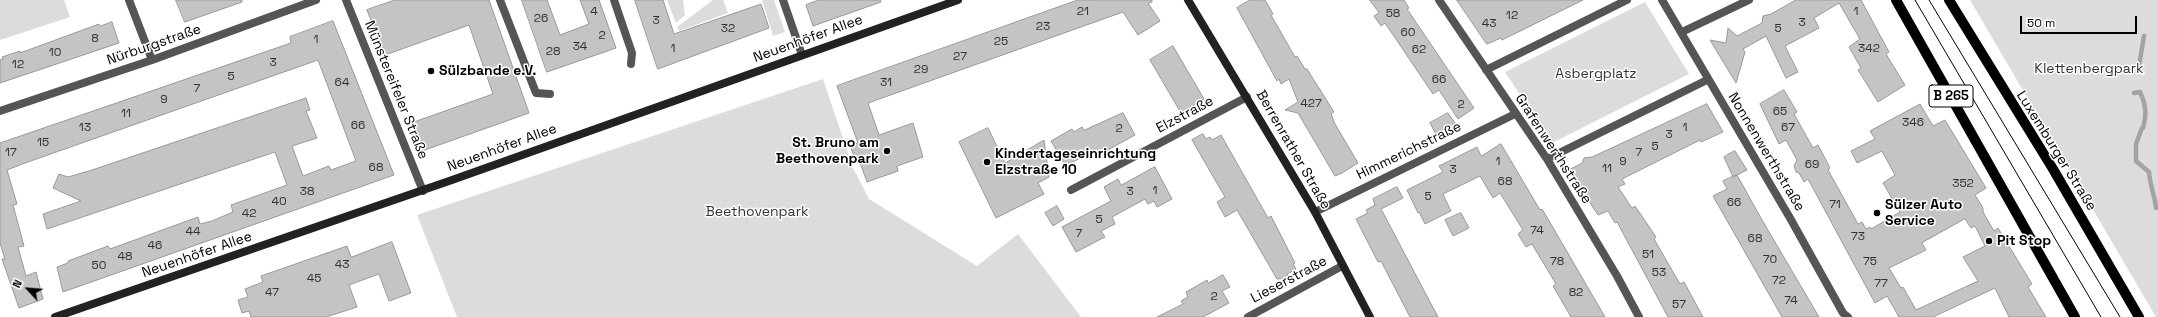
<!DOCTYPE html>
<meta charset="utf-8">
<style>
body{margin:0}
#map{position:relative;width:2158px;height:317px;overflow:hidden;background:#fff;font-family:"Space Grotesk",sans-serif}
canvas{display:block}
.north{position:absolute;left:8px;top:269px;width:40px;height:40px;-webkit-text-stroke:3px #fff;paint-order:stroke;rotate:296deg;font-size:11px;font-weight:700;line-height:16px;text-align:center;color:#000}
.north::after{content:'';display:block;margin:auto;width:14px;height:18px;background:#000;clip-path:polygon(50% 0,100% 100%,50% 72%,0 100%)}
.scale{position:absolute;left:2020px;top:16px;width:117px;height:18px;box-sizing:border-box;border:2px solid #000;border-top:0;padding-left:5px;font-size:12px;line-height:14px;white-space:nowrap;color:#000;-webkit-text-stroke:3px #fff;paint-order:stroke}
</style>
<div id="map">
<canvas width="2158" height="317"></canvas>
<div class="north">N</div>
<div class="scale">50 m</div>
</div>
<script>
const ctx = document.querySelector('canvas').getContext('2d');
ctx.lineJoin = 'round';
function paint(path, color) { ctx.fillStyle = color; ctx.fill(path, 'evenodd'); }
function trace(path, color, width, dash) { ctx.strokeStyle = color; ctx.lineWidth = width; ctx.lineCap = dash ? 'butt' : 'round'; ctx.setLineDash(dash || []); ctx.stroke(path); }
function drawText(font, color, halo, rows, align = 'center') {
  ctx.font = font + ' "Space Grotesk",sans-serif'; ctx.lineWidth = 3; ctx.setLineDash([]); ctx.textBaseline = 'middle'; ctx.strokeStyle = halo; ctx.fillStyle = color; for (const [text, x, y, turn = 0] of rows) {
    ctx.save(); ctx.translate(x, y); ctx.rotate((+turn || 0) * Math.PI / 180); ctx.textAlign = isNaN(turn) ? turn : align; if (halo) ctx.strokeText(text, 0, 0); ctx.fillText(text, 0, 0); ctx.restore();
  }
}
const green = new Path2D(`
 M0,0H64L70,17L0,40Z
 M667,0H683L685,15L676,23Z
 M713,0H723L728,13L679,31L677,27Z
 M762,0H774L785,32L773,36Z
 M1970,0H2158V317H2156Z
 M1645,2L1689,74L1552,143L1505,72Z
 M823,79L853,168L869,199L977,266L1018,234L1081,317H457L417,215Z`);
const stream = new Path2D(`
 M2138,72L2144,36
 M2134,93L2140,92C2146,105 2147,114 2143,128
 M2142,128L2136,144V161L2149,172C2150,186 2155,196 2156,208`);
const building = new Path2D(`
 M176,0H242V2L185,22Z
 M395,0H489L529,113L422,151L411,123L493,94L469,25L385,55L367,10Z
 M522,0H547L560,35L589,24L580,0H599L616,48L547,72Z
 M635,0H663L674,34L761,4L769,28L658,69Z
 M819,0H880L881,2L813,26L806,5Z
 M1078,0H1152V2L1148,3L1160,21L1138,35L1123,12L868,103L879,135L913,123L923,157L897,166L898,171L867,182L858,157L855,158L850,146L858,143L837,86Z
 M1250,0H1265L1273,14L1271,15L1295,57L1297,56L1305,69H1307L1334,112L1331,114L1335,124L1358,163L1342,173L1335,176L1298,113L1285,110L1298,102L1289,79L1281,84L1279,79L1277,81L1237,8Z
 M1370,0H1404L1409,8L1407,9L1474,108L1458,119L1439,90L1433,94L1385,23L1381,26L1374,16L1379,13Z
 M1457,0H1583L1502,40L1501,38L1487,44Z
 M1796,0H1861L1889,52L1886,54L1905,85L1878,102L1858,70L1861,68L1849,47L1860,39L1839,3L1814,18L1819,28L1785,46L1798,72L1786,78L1766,36L1743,49L1745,52L1736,83L1710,40L1726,43L1728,28L1737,36L1762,23L1763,16L1771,14Z
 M333,21L394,175L63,292L57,267L68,263V261L108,246L110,249L198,217L200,224L212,221L233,212L231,205L287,185L275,152L47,229L43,214L81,201L53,188L59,174L68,177L92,170L306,98L310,110L306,111L317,138L292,146L303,176L329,166L331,170L356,161L318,60L25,163L7,170L17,204L13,205L24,246L18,247L26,276L36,272L43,299L19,308L2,259H5L0,243V143L291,43L290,37Z
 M112,22L119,43L0,83V60L3,59L2,57L20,51V53L99,24L100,26Z
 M1173,46L1204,99L1181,113L1150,60Z
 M1784,90L1797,112L1794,114L1813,148L1818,145L1830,168L1828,170L1858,224L1862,222L1866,229L1870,227L1871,229L1900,212L1883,183L1895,175L1882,151L1857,163L1851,151L1875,139L1870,131L1920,104L1933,126L1945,120L1986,188L1975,195L1983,208V212L1994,231L1998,228L2032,284L2028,287L2046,317H2009L1995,288L1933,317H1899L1887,296L1875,303L1808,179L1804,182L1799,173L1796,172L1794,166L1797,160L1786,140L1779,144L1760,104ZM1965,219L1971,228L1975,226L1985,246L1963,257L1978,281L1916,310L1903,287L1901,288L1889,268L1926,250L1922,243Z
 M1707,104L1723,132L1701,142L1700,140L1622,179L1625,184L1618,187L1632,208L1635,206L1656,237L1654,239L1680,284L1684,282L1703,317H1668L1617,222L1615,223L1608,211L1598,215L1569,170L1582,163L1584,158L1592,157Z
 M1123,113L1135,135L1097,156L1094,150L1066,166L1051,141L1072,129L1074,132L1082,127L1084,130Z
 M1448,113L1457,126L1437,136L1430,123Z
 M988,128L1005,163L1044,140L1049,177L1038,183L1044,194L996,218L959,142Z
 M1203,134L1206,139L1210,137L1212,140L1221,135L1268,218L1271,216L1295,263L1293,264L1296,269L1287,274L1289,278L1277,279L1237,210L1225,217L1217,202L1225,197L1192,140Z
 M1501,144L1540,210L1542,209L1548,219L1605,317H1571L1553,286L1556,284L1532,244L1526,247L1518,234L1523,230L1500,193L1493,198L1480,176L1443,194L1451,211L1425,224L1419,212L1418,213L1407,190L1443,172L1439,166L1477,147L1481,156Z
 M1735,151L1747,170L1733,177L1724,157Z
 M1155,167L1172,199L1157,207L1154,201L1148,204L1145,199L1112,217L1115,224L1101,231L1105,237L1076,252L1062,227L1111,201L1104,187L1118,179L1121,185Z
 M1737,175L1762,220L1819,317H1782L1713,196L1727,189L1723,181Z
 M1397,187L1403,198L1381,209L1438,317H1410L1381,261L1378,262L1356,219L1368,213L1366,210L1375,205L1373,199Z
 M1057,206L1064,219L1053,226L1045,213Z
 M1461,213L1469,228L1453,236L1445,220Z
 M392,242L411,293L389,301L379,274L349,285L357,307L326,317H251L249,311L242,313L238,300L248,297L245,289L263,282L261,276L347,246L351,257Z
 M1223,275L1230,287L1222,291L1229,303L1203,317H1157L1183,304L1181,301L1188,297L1186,292L1207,280L1208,283Z`);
const street = new Path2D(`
 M129,0L152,60
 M346,0L423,191
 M500,0L536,93L550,94
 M614,0L632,53L631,64
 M783,0L802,55
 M1439,0L1547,159L1617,276L1639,317
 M1662,0L1790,218L1843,313L1848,317
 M1682,32L1749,0
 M1486,70L1627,0
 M0,111L152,60L316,0
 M1547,159L1707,80
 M1071,190L1247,97
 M1315,212L1515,114
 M1248,317L1342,266`);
const secondary = new Path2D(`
 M1188,0L1315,212L1370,317
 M55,317L452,180L958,0`);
const primary = new Path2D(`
 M1896,0L2075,317
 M1949,0L2053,169L2139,317`);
const tram = new Path2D(`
 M1915,0L2101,317
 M1929,0L2120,317`);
const markers = [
 [431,71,4,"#000"],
 [887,151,4,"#000"],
 [987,162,4,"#000"],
 [1877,213,4,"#000"],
 [1989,241,4,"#000"]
];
const numberNames = [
 ["4",594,12],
 ["21",1083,12],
 ["1",1856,12],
 ["58",1393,14],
 ["12",1512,16],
 ["26",541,19],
 ["3",656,21],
 ["3",1802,23],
 ["43",1489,24],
 ["23",1043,27],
 ["32",728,29],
 ["5",1778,29],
 ["60",1408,33],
 ["2",602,36],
 ["8",95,39],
 ["1",316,40],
 ["25",1001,42],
 ["34",580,47],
 ["1",673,49],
 ["342",1869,49],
 ["62",1419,50],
 ["28",553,52],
 ["10",55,53],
 ["27",960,57],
 ["3",273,63],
 ["12",18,65],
 ["29",921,70],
 ["5",231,77],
 ["66",1439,80],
 ["64",342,83],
 ["31",886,83],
 ["7",197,89],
 ["9",164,100],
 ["427",1311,104],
 ["2",1461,105],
 ["65",1780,112],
 ["11",126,114],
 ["346",1913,123],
 ["66",358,126],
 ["13",85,128],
 ["1",1685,128],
 ["67",1788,128],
 ["2",1119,129],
 ["3",1669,135],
 ["15",43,143],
 ["5",1655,147],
 ["17",11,153],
 ["7",1639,153],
 ["1",1498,162],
 ["9",1623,162],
 ["69",1812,165],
 ["68",376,168],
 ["11",1607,169],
 ["3",1453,170],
 ["68",1505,182],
 ["352",1963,184],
 ["1",1155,191],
 ["38",307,192],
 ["3",1130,192],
 ["5",1428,197],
 ["40",279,202],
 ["66",1734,203],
 ["71",1835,205],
 ["42",249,214],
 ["5",1099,220],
 ["74",1537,231],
 ["44",193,232],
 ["7",1079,234],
 ["73",1858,237],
 ["68",1755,239],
 ["46",155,246],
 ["51",1648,255],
 ["48",125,257],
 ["70",1770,260],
 ["78",1557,262],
 ["75",1870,262],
 ["43",342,265],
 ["50",99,266],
 ["53",1659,273],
 ["45",314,279],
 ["72",1779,281],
 ["77",1881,284],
 ["47",272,293],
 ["82",1576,293],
 ["2",1214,297],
 ["74",1791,301],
 ["57",1679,305]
];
const shields = [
 [1951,96,44]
];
const shieldNames = [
 ["B 265",1951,96]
];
const streetNames = [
 ["Neuenhöfer Allee",808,39,-20],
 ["Nürburgstraße",154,45,-19],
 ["Münstereifeler Straße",396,90,68],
 ["Elzstraße",1185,115,-28],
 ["Neuenhöfer Allee",502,148,-20],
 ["Grafenwerthstraße",1553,149,57],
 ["Berrenrather Straße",1293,150,60],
 ["Himmerichstraße",1409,151,-26],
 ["Luxemburger Straße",2056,151,58],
 ["Nonnenwerthstraße",1766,152,59],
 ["Neuenhöfer Allee",197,255,-19],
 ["Lieserstraße",1289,280,-28]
];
const parkNames = [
 ["Klettenbergpark",2089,69],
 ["Asbergplatz",1596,74],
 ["Beethovenpark",757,212]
];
const poiNames = [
 ["Sülzbande e.V.",439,71],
 ["St. Bruno am",879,143,"right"],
 ["Beethovenpark",879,159,"right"],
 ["Kindertageseinrichtung",995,154],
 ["Elzstraße 10",995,170],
 ["Sülzer Auto",1885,205],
 ["Service",1885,221],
 ["Pit Stop",1997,241]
];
paint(green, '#dcdcdc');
trace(stream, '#a3a3a3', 4.5);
paint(building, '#c4c4c4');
trace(building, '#999', 1);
trace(street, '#555', 8);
trace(secondary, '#222', 8);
trace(primary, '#000', 10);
trace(tram, '#000', 1);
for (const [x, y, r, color] of markers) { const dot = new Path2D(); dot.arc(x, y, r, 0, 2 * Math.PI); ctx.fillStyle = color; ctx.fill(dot); trace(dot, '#fff', 1.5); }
drawText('12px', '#313131', null, numberNames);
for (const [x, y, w] of shields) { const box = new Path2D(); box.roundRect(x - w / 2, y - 11, w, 22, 3); ctx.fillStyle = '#fff'; ctx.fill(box); trace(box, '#000', 1); }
drawText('bold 13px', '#000', null, shieldNames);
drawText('14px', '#000', '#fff', streetNames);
drawText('14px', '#333', '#fff', parkNames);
drawText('bold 14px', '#000', '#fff', poiNames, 'left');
</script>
